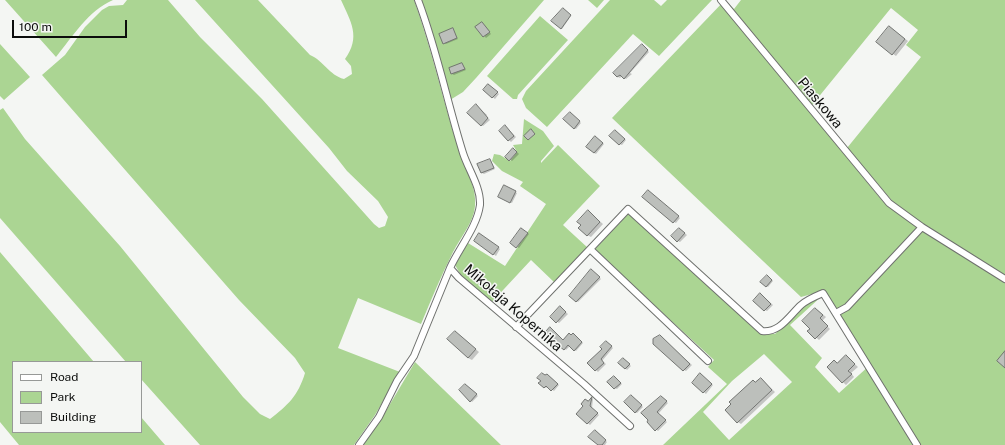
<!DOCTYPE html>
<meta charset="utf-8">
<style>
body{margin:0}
#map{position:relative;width:1005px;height:445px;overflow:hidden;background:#f4f6f3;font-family:"Public Sans",sans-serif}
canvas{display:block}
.legend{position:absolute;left:12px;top:361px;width:130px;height:72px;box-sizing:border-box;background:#f4f6f3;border:1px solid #979997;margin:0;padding:5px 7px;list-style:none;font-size:12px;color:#0c0d0c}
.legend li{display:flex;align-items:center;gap:8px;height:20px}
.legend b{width:20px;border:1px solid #979997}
.scale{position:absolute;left:12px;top:20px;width:115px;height:18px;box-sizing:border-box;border:2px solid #0c0d0c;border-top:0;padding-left:5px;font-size:12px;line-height:14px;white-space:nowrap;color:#0c0d0c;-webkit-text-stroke:3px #f4f6f3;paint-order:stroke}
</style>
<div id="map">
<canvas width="1005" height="445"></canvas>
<ul class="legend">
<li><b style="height:5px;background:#fff"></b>Road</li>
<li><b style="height:11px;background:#abd593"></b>Park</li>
<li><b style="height:11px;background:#bcbfbb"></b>Building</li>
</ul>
<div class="scale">100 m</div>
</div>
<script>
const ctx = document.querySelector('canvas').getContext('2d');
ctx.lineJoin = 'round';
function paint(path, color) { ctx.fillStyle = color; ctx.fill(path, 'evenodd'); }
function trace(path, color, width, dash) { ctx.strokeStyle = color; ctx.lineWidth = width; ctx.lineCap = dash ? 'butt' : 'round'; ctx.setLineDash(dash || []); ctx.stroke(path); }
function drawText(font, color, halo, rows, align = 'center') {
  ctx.font = font + ' "Public Sans",sans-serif'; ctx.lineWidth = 3; ctx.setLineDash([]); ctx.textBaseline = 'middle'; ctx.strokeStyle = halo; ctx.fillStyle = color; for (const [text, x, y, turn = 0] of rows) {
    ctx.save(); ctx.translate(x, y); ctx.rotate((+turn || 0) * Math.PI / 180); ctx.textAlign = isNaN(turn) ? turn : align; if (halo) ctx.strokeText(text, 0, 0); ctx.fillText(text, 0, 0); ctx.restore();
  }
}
const green = new Path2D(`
 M5,0H113C88,11 73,36 56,57Z
 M127,0H168L200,37L262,99L374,224L379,228L385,226L388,217L378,201L347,171L329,148L195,0H258L310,55C324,61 329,75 344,79L352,74L351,66L345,59C361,37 351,22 341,0H414C432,50 443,101 459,151C465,169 477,187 475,206C474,222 460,238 453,252C441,276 431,300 421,324L358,298L338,348L400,372L375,415L354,445H200L141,379V362H126L0,218V110L3,108L25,139L120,246L243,397L260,414L270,419C288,405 298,396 305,373L295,358L239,300L42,75L65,55L85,27L102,10L109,6L123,5Z
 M420,0H544L476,78L463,92L450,100Z
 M588,0H604L597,8Z
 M610,0H654L661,6L667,0H712L659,56L633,34L547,127L526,108L522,99L526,91Z
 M725,0L734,9L741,0H1005V445H663L727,384L708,367L714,360L594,250L629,213L759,333L775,334L803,306L823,295L790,325L822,358L815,367L839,393L870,365L823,291L801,297L612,118ZM891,8L918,30L906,45L921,57L847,148L894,203L890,208L880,198L808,110ZM764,354L792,382L729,440L703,412L732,381Z
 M540,16L568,40L518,95L517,99H513L487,76Z
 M0,44L30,77L4,100L0,96Z
 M524,119L543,131L554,146L541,161V163L558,145L600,186L563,225L588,248L555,283L531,260L491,303L463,279L455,265L468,243L505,266L546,204L520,186L523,182L502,171L492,161L494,154L500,155L510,161L517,152L513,145L522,144Z
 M0,252L94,362H13V432H141V417L165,445H19L0,422Z
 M415,362L501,445H362L380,421Z`);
const shadow = new Path2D(`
 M563,9L571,16L562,29L553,21Z
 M484,25L491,34L486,38L477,27Z
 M892,29L908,41L896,56L893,54Z
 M453,30L458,39L446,44L444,43Z
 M644,47L649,52L630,73L632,74L626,79L622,76L620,78L618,77L615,73Z
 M462,64L466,70L454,75L452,74L450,69Z
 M489,85L499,94L495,99L484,90Z
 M476,105L487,115L486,116L490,120L483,126L481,125Z
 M572,114L581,123L576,129L574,128Z
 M507,128L516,137L511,142L500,131Z
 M617,133L626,140L622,145L619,144Z
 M598,139L604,144L596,154L594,153Z
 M515,150L519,154L512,161L506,157Z
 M490,160L495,169L484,174L482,173Z
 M504,186L517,193L512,203L499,197Z
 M650,193L680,218L676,223L674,222Z
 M589,212L603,224L591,237L587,235Z
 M523,230L529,234L519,248L511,243Z
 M681,230L687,235L680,242L678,241Z
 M480,234L500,249L496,256L475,241Z
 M594,272L601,279L578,302L576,301Z
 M769,277L773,281L768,287L766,286Z
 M763,296L773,305L767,311L765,310Z
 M562,309L568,314L559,323L551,317Z
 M816,309L826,317L822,321L830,329L819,340L809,331L811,329Z
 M458,334L479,352L472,360L468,358Z
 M575,335L583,343L576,351L570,346L566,350L565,349L571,336Z
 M660,336L692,365L686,371L684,370Z
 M608,343L613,348L602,361L606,364L598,372L589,363Z
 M846,356L858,367L851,373L854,377L846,385L828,368L838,364Z
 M625,360L631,366L627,370L625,368Z
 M549,376L559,385L554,391L548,386L546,388L544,387Z
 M702,376L713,385L706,394L693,383Z
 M616,378L622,384L617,389L615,388Z
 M761,379L775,392L741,424L738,422L756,383Z
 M466,385L478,396L472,402L471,401Z
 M633,397L643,407L637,413L635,412Z
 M661,397L668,403L658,414L667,422L658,431L648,422Z
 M592,398L593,399L592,408L599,415L590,425L577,414Z
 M597,432L607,442L605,445H599Z`);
const building = new Path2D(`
 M563,8L571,15L561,29L551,21Z
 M482,22L490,32L483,37L475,27Z
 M889,26L905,39L892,55L876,42Z
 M453,28L457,38L443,44L439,34Z
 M642,44L648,50L624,79L620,75L617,77L613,73Z
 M462,63L465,69L451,74L449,68Z
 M488,84L498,92L492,98L483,90Z
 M476,104L488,118L481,126L467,113Z
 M570,112L580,121L574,129L563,119Z
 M505,125L514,136L508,141L499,131Z
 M531,129L535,134L528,140L524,136Z
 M615,130L625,139L619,145L609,136Z
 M595,136L603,143L594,153L586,147Z
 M513,148L517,152L509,161L505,157Z
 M490,159L494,168L481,173L477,164Z
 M504,185L516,191L510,203L498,197Z
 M648,190L679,216L673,223L642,197Z
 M588,210L600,222L587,236L578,228L581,225L577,222Z
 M521,228L528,233L516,248L510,243Z
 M679,228L685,233L677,242L671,236Z
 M479,233L499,247L493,255L474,241Z
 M591,269L600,277L576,302L569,296Z
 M767,275L772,280L766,287L760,282Z
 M760,293L771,304L764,311L753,301Z
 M560,306L566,312L556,323L550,317Z
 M815,308L823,315L820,318L828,326L815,339L807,331L810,329L802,321Z
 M550,327L563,340L569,333L571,335L573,333L582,342L574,351L568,345L564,350L544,334Z
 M455,331L476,349L468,358L447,339Z
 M660,335L690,364L683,371L653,344V339Z
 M606,341L612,346L601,359L604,363L595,371L587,363L602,349L600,347Z
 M1005,351V368L997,361Z
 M846,355L855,364L848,371L852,374L842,383L827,367L834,360L837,363Z
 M623,358L630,364L625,369L618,363Z
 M542,373L545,375L547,374L558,384L551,391L546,386L544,388L538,383L541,381L537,378Z
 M700,373L712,384L703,393L692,383Z
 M614,376L621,383L614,389L607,382Z
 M761,378L772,390L737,423L725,410L731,404L729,402L753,380L755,382Z
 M465,384L477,394L470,402L459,390Z
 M631,395L642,405L635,413L624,402Z
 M661,396L667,401L657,412L666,420L655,431L647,422L648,420L641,413Z
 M592,397L590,406L598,413L587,424L576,414L583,406L581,404L585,399L588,401Z
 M595,430L606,440L602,445H598L588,437Z`);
const street = new Path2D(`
 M418,0C437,50 447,102 463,153C468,169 481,187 480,205C477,227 459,248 450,268L459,278L584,384L630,426
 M721,0L889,203L922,227L1005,279
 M590,249L708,361
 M836,313L847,307L922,227
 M516,327L628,209L762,331C780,333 789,316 801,305C808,299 816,296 823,293L917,445
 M359,445L379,417L397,381L414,356L450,268`);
const streetNames = [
 ["Piaskowa",820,103,50],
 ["Mikołaja Kopernika",513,308,41]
];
paint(green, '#abd593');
paint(shadow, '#0003');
paint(building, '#bcbfbb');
trace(building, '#737572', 1);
trace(street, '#6f716e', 8);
trace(street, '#fff', 6);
drawText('14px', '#0c0d0c', '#f4f6f3', streetNames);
</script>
